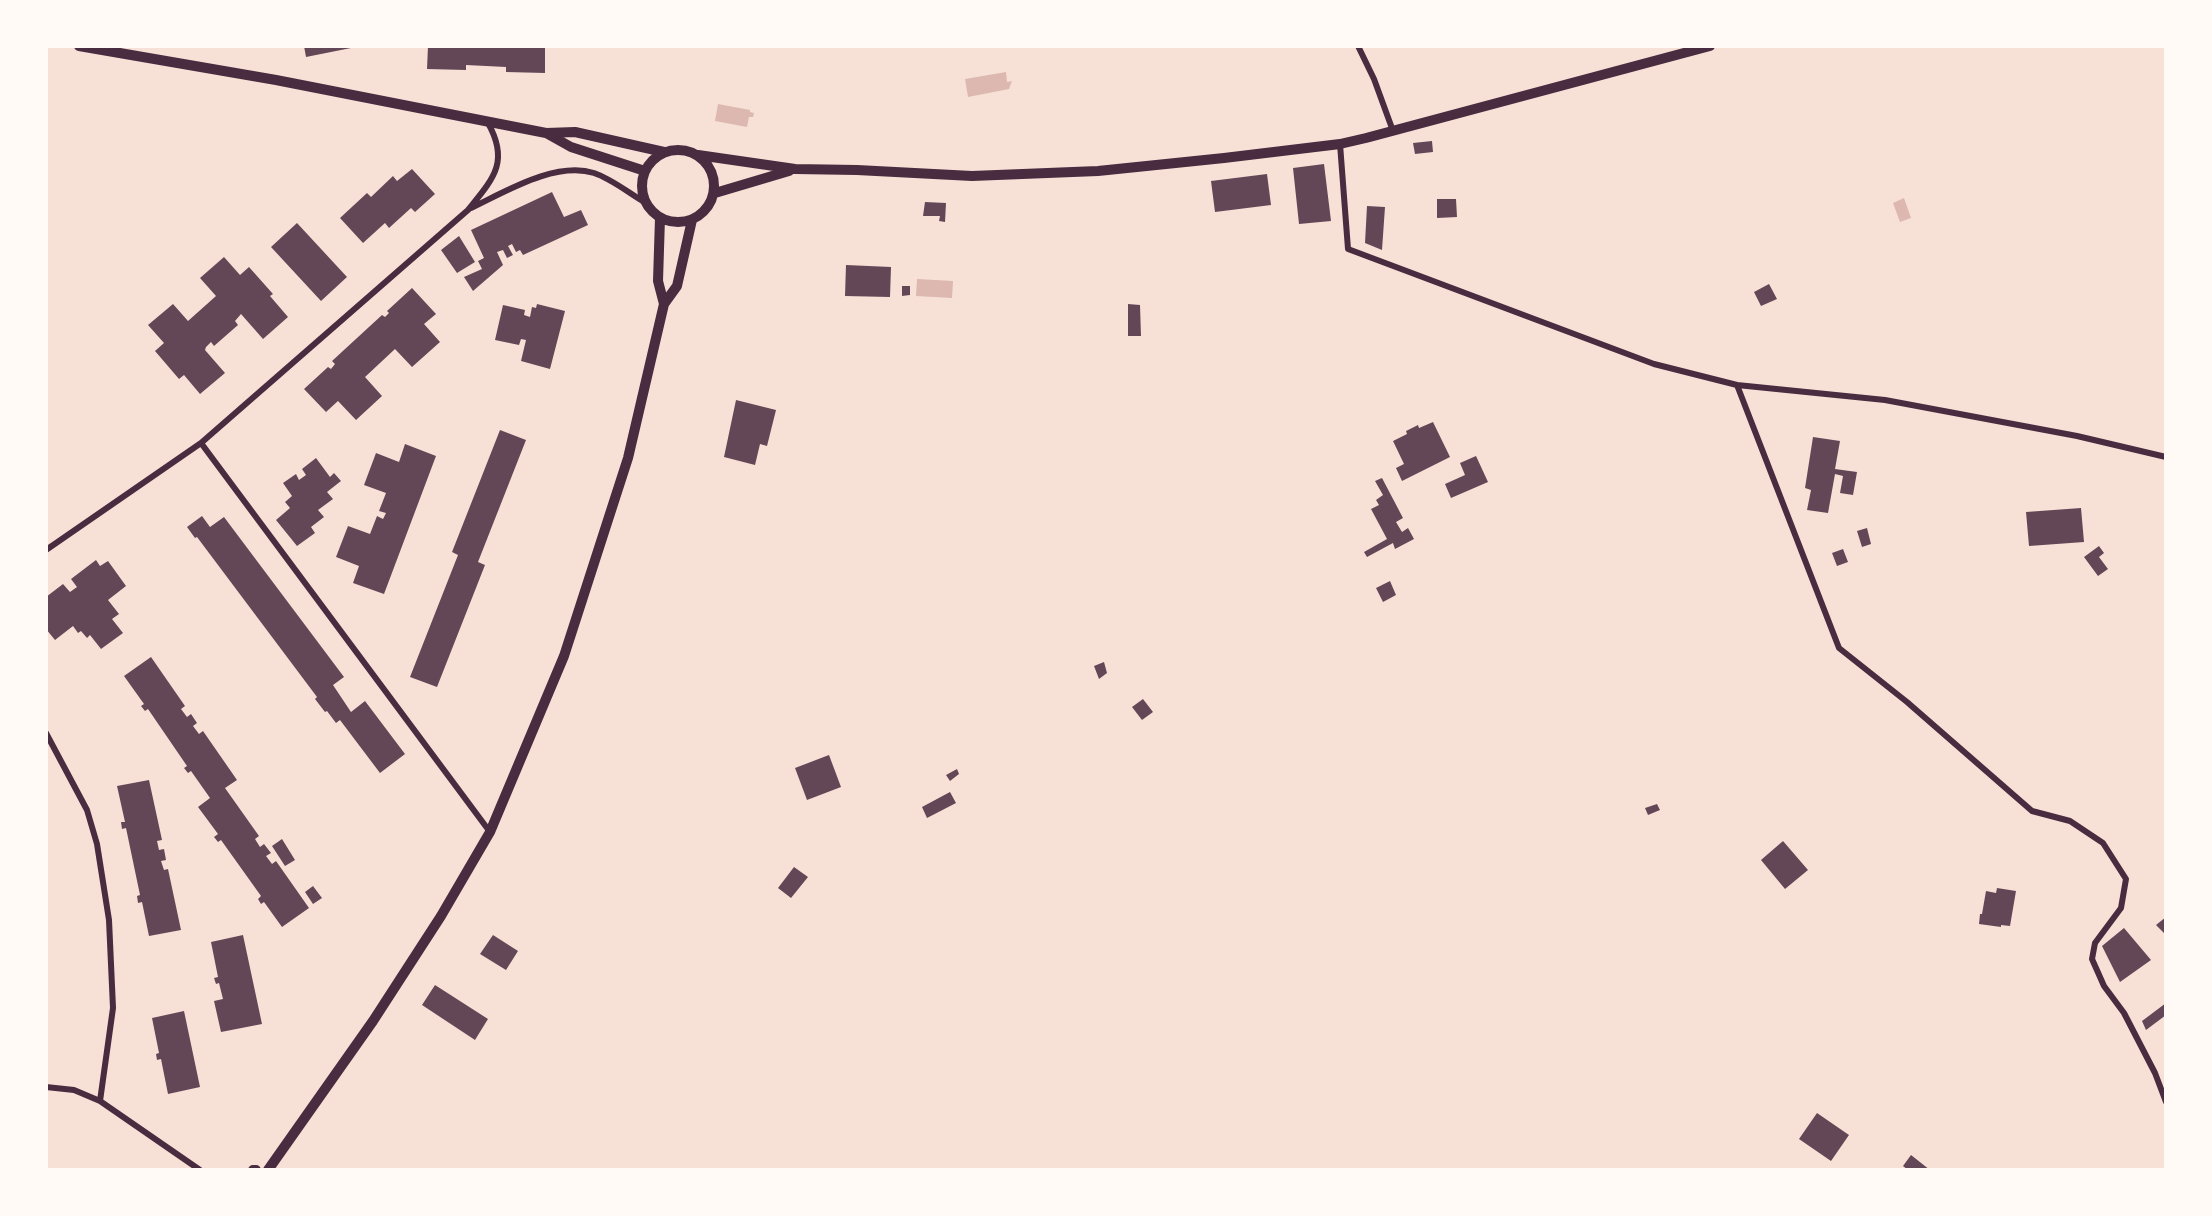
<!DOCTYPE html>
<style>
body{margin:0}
#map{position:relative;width:2212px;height:1216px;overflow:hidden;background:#f7e1d7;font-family:"IBM Plex Sans",sans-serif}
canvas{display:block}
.frame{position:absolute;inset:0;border:48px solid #fffaf5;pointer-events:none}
</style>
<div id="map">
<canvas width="2212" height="1216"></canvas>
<div class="frame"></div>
</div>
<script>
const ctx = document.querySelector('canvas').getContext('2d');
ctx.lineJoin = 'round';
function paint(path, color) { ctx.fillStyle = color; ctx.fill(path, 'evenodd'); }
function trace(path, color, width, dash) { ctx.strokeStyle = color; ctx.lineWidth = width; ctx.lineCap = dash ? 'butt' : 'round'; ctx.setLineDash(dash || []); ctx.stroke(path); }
const water = new Path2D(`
 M1006,72L1007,82L1012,81L1009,89L968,97L965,79Z
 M718,104L750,110V112L754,113L753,117H749L747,127L715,121Z
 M1904,198L1911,218L1900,222L1893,203Z
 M917,279L953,281L952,298L916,296Z`);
const building = new Path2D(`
 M304,46H351V48L306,57Z
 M428,46H545V73L506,72V67L466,65V70L427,69Z
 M1432,141L1433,152L1415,154L1413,143Z
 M1324,164L1331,221L1299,224L1293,168Z
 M412,169L435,194L415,212L411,208L389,228L385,223L363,243L340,218L367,193L371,197L393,176L397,181Z
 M1267,174L1271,205L1215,212L1211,181Z
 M552,192L564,217L581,210L588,225L523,255L520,250L516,252L512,244L508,246L513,255L507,258L503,250L497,252L503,265L473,291L464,277L482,269L478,261L484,258L471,230Z
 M1437,199H1456L1457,217L1437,218Z
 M925,202L946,203L945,222L939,221L940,216H923Z
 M1367,206L1385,207L1382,250L1365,243Z
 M297,223L347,277L321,301L271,247Z
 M459,236L475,262L457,273L441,250Z
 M224,257L240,275L249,267L273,294L270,296L288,317L263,339L241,314L235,321L238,325L214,346L211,342L206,347L205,350L225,373L200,394L184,375L179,379L155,351L164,343L148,325L173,304L188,321L216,296L200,278Z
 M846,265L891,267L890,297L845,296Z
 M1769,284L1777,299L1761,306L1754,292Z
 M902,286H910V295L902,296Z
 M412,288L436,314L424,324L440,342L412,367L395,349L365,377L382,396L356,420L338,401L326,412L304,389L328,367L331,369L335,364L332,361L382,315L385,317L389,313L387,311Z
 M537,304L565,311L550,369L521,361L526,340L521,339L519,345L495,340L503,305L525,310L524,315L530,317L532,307L536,308Z
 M1128,304L1140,305L1141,336H1128Z
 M736,400L776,410L767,446L760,444L755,465L724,457Z
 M1433,422L1450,457L1402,481L1396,468L1404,464L1393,441L1407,434L1406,431L1418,425L1419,428Z
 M500,430L526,440L478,562L485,565L437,687L410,677L458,555L452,552Z
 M1813,437L1840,441L1835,469L1857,472L1853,495L1840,493L1843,476L1835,474L1828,513L1807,510L1811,490L1805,488Z
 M405,444L436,456L384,594L353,583L359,566L336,557L348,526L370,534L377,516L383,519L386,513L379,511L386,493L364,485L376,453L399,462Z
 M1476,456L1488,482L1451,498L1445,484L1465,475L1460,463Z
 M316,458L330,477L334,473L341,481L327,492L333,499L318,510L324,517L311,527L315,533L297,546L276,520L290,508L285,502L292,496L283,483L296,474L299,480L306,475L302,469Z
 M1382,478L1403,518L1396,522L1402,532L1408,528L1414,539L1395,549L1393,543L1367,557L1364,552L1387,539L1371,509L1379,505L1376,500L1383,495L1375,481Z
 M2081,508L2084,542L2029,546L2026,512Z
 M202,516L210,527L224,517L344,677L333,685L351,712L365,701L405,754L380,773L340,720L336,723L327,711L325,712L315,699L317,697L197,537L195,538L187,527Z
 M1867,528L1871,544L1862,547L1857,531Z
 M2099,546L2104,553L2099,557L2108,569L2098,576L2084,557Z
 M1843,549L1848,562L1837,566L1832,553Z
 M96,560L100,566L108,561L126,586L108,600L119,614L112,619L123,633L101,649L90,635L87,638L81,631L78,633L73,626L55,640L46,629V597L63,584L70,592L77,587L71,579Z
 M1390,581L1396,595L1383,602L1376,588Z
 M151,657L185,706L181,709L187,717L191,714L197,723L193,726L199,734L203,731L237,780L225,788L259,836L255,839L260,847L264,844L271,853L266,856L272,864L276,861L309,908L282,927L264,902L261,904L258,899L261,896L221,840L218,842L214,837L218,834L198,807L210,798L191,771L188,773L184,768L187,766L148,709L145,711L141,706L144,704L124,676Z
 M1104,662L1107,673L1099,679L1094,666Z
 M1143,699L1153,712L1142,720L1132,707Z
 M829,755L841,787L807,800L795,768Z
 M957,769L959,774L950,781L946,775Z
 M149,780L162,840L157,841L159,850L164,849L166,860L161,861L164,870L168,869L181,930L149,936L142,902L138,903L137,896L140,895L126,828L122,829L121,822H125L117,786Z
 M950,792L956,803L927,818L922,807Z
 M1657,804L1660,810L1648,815L1645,808Z
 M282,839L295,860L285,866L272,846Z
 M1783,841L1808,870L1785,889L1761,860Z
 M794,867L808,877L791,898L778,888Z
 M313,886L322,898L313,904L305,892Z
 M1997,888L2016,891L2010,926L2001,925V927L1979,924L1980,914H1982L1986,891L1996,893Z
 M2166,917V935L2156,925Z
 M2124,928L2151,960L2120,982L2102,946Z
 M243,935L262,1024L221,1032L214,1001L223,999L219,983L216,984L214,978L218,977L211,942Z
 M493,935L518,951L506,970L480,954Z
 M435,985L488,1019L475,1040L422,1005Z
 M2166,1003V1015L2146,1030L2142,1021Z
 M184,1011L200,1087L168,1094L161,1059L157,1060L156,1054L159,1053L152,1018Z
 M1817,1113L1849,1135L1831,1161L1799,1139Z
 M1911,1155L1930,1170H1908L1903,1166Z`);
const minor = new Path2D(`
 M1358,46L1374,79L1393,131
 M1340,144L1348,249L1654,364L1737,385L1839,648L1907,702L2032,811L2070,821L2103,843L2126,879L2121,908L2095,943L2092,959L2104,986L2124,1013L2155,1073L2166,1102
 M471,208C505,192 555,161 594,173C612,179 630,194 646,203
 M1737,385L1885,400L2077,436L2166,457
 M201,443L490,832
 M46,550L201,443L468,210C493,179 510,162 488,123
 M46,733L87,810L97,844L109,920L113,1008L100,1101L200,1170
 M46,1087L74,1090L100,1101`);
const tertiary = new Path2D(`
 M79,46L276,80L546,133L575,132L664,152
 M546,133L571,147L645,171
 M642 186a36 36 0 1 1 72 0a36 36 0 1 1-72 0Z
 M698,155L795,169L857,170L972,176L1098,171L1224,158L1340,144L1366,138L1710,46
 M715,193L789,171
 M660,218L658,281L664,304
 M253,1170H256
 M268,1170L373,1021L441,916L490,832L564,656L628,458L664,304L677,286L692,220`);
paint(water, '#dcb8b0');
paint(building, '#644757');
trace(minor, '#4a2c40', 6);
trace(tertiary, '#4a2c40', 10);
</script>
